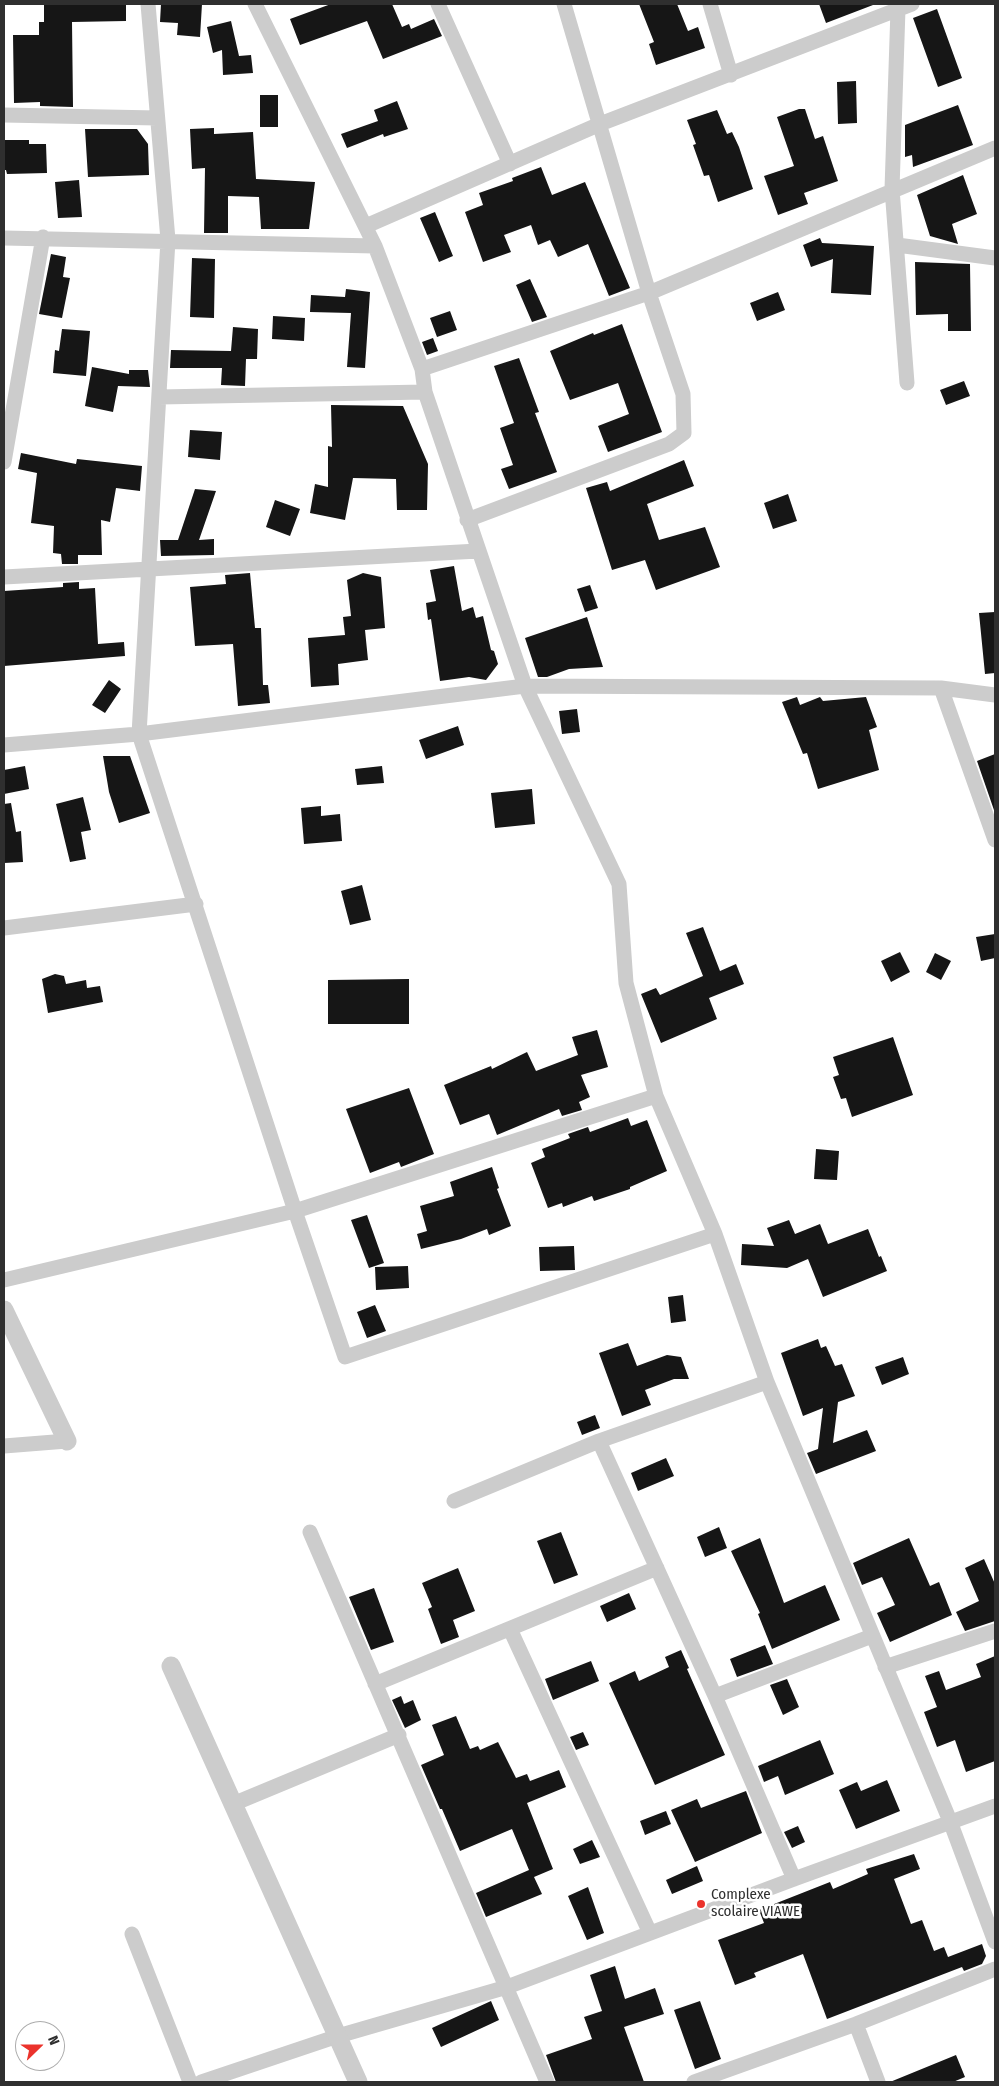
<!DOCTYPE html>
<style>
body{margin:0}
#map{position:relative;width:999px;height:2086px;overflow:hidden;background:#fff;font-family:"Fira Sans Condensed",sans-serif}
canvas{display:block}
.frame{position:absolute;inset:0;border:5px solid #2f2f2f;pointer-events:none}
.north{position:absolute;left:15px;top:2021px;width:50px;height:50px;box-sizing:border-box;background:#fff;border:1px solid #acacac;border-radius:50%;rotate:68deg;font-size:14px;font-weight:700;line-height:20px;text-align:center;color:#2f2f2f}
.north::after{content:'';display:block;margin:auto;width:18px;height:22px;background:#eb332c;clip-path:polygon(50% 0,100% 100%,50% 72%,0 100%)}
</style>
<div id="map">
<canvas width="999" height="2086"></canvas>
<div class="frame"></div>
<div class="north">N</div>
</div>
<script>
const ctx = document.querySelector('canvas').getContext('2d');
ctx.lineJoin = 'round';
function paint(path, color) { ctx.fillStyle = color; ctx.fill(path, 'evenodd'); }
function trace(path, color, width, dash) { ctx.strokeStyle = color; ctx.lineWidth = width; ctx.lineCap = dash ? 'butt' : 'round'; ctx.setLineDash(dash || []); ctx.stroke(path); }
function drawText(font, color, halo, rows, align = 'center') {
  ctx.font = font + ' "Fira Sans Condensed",sans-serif'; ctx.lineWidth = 5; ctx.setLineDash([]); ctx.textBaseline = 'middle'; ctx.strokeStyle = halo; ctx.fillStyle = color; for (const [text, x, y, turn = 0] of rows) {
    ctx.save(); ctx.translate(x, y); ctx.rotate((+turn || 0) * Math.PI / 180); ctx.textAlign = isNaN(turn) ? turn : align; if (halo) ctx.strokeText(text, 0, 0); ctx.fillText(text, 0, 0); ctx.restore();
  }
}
const building = new Path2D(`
 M44,4H126V21L72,22L73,107L40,106V102L14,103L13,35H39V22H44Z
 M161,4H202L200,37L177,35L178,23L160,22Z
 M331,4H392L402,27L409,24L411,29L434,19L442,36L383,59L367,21L300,45L290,19Z
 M639,4H677L688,31L698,27L705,48L656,65L649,44L654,42Z
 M819,4H872L873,5L826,23Z
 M937,9L962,78L938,87L913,18Z
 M231,21L239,56L251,55L253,73L223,75L222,50L213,53L207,27Z
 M856,81L857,123L838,124L837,82Z
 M260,95H278V127H260Z
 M397,101L408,129L384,137L383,134L347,148L341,134L378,121L374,110Z
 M958,105L973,145L913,167L912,155L905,157V125Z
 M799,109H805L815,139L823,136L838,181L804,193L808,204L778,215L764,176L794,166L777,117Z
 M717,110L727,134L732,132L739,147L753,189L718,202L709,175L704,176L693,145L696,144L687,120Z
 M214,128V134L253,132L256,179L315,182L309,229H261L259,197L228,196V233H204L205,168L192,169L190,129Z
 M85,129H137L148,144L149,175L88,177Z
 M4,140H29V144H46L47,173L7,174L6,170H4Z
 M541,167L552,195L585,182L630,288L609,296L588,244L558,257L550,240L538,245L531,225L504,235L511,252L483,262L465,212L483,205L479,193L513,181L512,178Z
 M963,175L977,214L952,224L958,244L930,236L917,195Z
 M79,180L82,217L58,218L55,182Z
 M435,212L453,256L439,262L420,218Z
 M820,238L822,243L874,246L871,295L831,293L833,259L811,267L803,245Z
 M51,254L66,257L63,277L70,278L62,318L39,314Z
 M192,258L215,259L214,318L190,317Z
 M915,262L970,264L971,331H948V314L916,315Z
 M530,279L547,317L532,322L516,285Z
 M346,289L370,292L365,368L347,367L351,313L310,312L311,295L345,297Z
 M778,292L785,310L757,321L750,303Z
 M450,311L457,330L437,337L430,318Z
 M273,316L305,318L304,341L272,339Z
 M622,324L662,432L608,452L598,426L629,414L618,383L570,400L550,351L593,333L594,335Z
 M233,327L258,329L257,359H246L245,386L221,385L222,368H170L171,350L231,351Z
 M62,329L90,331L86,376L53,373L55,350L59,351Z
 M433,338L438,351L427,355L422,342Z
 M519,358L539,412L535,413L557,472L509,489L501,469L513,465L500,428L514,423L494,366Z
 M92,367L129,374V370H148L150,387L118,386L113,412L85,406Z
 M964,381L970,396L946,405L940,390Z
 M331,405L403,406L428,464L427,510H397L396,479L353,478L345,520L310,513L315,484L328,487V446L332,447Z
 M190,430L222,432L220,460L188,457Z
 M21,453L76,464L77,459L142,466L140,491L116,488L110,522L101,520L102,555H78V564H62L61,554L53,553L54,526L31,523L37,473L18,469Z
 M684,460L694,486L647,504L659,540L705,527L720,567L656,590L645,560L612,570L586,488L607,482L610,491Z
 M195,489L216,491L199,540L214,539V555L161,556L160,540H178Z
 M788,494L797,521L773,529L764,503Z
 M275,500L300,509L290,536L266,527Z
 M454,566L462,611L473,607L476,618L483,616L491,650L494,651L498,664L486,680L469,677L440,681L431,619L428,620L426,603L436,601L430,570Z
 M250,573L255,628H261L263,685H268L270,703L238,706L233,644L195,646L190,587L226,584L225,575Z
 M363,573L381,577L385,628L365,630L368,660L338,664L339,685L311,687L308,638L345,635L343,617L351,616L347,580Z
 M79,582V589L95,588L98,644L124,642L125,656L4,666V591L63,587V583Z
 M590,585L598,608L585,612L577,589Z
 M995,612V673L985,674L979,613Z
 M587,617L603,667L569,669L547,677H538L525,638Z
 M109,680L121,689L105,713L92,705Z
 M797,697L800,705L820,697L823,701L866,697L877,727L869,730L879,770L818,789L807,753L803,754L782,702Z
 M577,709L580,732L562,734L559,711Z
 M458,726L464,745L426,759L419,740Z
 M995,754V813L977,761Z
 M103,756H130L150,813L119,823L109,792Z
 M25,766L29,789L4,794V770Z
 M382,766L384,783L357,785L355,769Z
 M532,789L535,824L495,828L491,793Z
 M83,797L91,830L81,832L86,859L70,862L56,804Z
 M11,803L16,832L21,831L23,862L4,863V804Z
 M321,806V816L340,814L342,841L304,844L301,808Z
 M362,885L371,920L350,925L341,891Z
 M703,927L720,971L736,964L744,984L709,998L717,1019L661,1043L641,994L656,988L660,995L703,976L686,933Z
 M995,934V958L981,961L976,937Z
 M900,952L910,972L891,982L881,961Z
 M935,953L951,961L941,980L926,972Z
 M55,974L64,976L66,984L86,980L87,988L100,986L103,1002L48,1013L42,979Z
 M409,979V1024H328V980Z
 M597,1030L608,1067L581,1075L590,1097L579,1102L582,1110L562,1116L559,1109L497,1135L489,1114L460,1125L444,1085L491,1066L492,1069L527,1052L536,1071L578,1055L572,1037Z
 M893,1037L913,1095L852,1117L846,1098L841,1099L833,1077L839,1075L833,1057Z
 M409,1088L434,1154L401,1167L399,1162L370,1173L346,1109Z
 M628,1118L631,1126L647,1120L667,1171L630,1187V1189L594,1201L592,1196L563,1207L562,1203L548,1208L531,1163L545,1157L542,1149L570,1138L568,1134L588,1127L590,1132Z
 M816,1149L839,1151L837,1180L814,1179Z
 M492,1167L499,1188L497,1189L511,1226L489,1235L487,1229L461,1239L421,1249L417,1234L427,1231L420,1206L454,1196L450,1182Z
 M367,1215L384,1263L369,1268L351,1220Z
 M789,1220L795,1234L820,1224L828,1244L868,1229L879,1257L881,1256L887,1271L823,1297L808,1259L787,1268L741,1265L742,1244L774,1246L767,1228Z
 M574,1246L575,1270L540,1271L539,1247Z
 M408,1266L409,1288L376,1290L375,1267Z
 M683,1295L686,1321L671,1323L668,1297Z
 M375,1305L386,1331L367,1338L357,1312Z
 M818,1339L821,1348L826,1346L835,1366L842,1364L855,1396L838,1402L833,1443L867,1430L876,1451L816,1474L807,1453L818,1449L823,1408L803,1416L781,1353Z
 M628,1343L637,1366L667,1355L681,1357L689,1379H674L645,1390L651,1405L622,1416L599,1353Z
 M903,1357L909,1374L882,1385L875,1367Z
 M595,1415L600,1428L582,1435L577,1422Z
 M666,1458L674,1476L638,1491L631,1473Z
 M719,1527L727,1548L705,1557L697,1537Z
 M561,1532L578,1575L554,1584L537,1541Z
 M760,1538L784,1603L825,1585L840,1620L772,1649L758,1614L760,1613L731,1551Z
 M909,1538L930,1586L939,1582L952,1615L890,1642L877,1613L895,1605L882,1577L862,1585L853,1563Z
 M984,1559L995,1584V1621L965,1631L956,1612L979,1601L965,1568Z
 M458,1568L475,1611L453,1620L459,1637L441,1644L428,1609L432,1607L422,1583Z
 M374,1588L394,1642L371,1650L349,1597Z
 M629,1593L636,1609L607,1622L600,1606Z
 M765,1645L773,1664L737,1677L730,1659Z
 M681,1650L689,1668L687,1669L725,1755L655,1785L609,1683L635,1671L639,1681L669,1667L665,1657Z
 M995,1656V1761L966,1772L955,1740L937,1747L924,1712L937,1707L925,1676L939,1671L946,1690L981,1677L976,1664Z
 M591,1661L599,1681L553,1700L545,1679Z
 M787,1679L799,1707L783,1715L770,1685Z
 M401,1696L404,1704L413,1700L421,1720L405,1728L392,1700Z
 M456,1716L470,1749L478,1746L480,1750L498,1742L516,1778L527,1774L530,1781L559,1770L566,1787L527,1803L553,1869L534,1877L542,1894L486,1917L476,1893L529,1870L512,1829L460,1851L442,1809H440L421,1765L444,1755L432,1725Z
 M583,1732L589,1745L576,1750L570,1737Z
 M820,1740L834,1774L785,1795L778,1776L764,1782L758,1766Z
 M887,1780L900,1811L856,1829L839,1790L857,1782L861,1791Z
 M746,1791L762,1833L695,1862L671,1810L697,1799L701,1808Z
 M666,1811L671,1824L645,1835L640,1821Z
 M798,1826L805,1842L792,1848L784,1832Z
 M592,1840L600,1857L580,1864L573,1849Z
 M914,1854L920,1869L894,1879L911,1924L922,1920L934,1951L944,1947L948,1957L982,1944L986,1956L982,1964L964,1971L962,1967L827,2019L803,1954L754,1973L756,1977L735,1985L718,1940L764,1923L759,1910L830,1882L833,1889L868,1874L866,1869Z
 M697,1866L703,1881L672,1894L666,1880Z
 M588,1887L604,1933L587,1940L568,1896Z
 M615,1966L625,1999L655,1988L664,2014L624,2027L644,2082H556L546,2055L592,2039L584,2017L602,2011L590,1975Z
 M491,2001L499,2020L441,2047L432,2028Z
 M700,2001L721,2059L695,2069L674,2010Z
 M956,2055L965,2077L953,2082H890Z`);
const minor = new Path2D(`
 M148,4L168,240L139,734L295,1211L345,1357L715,1234
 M255,4L375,246L422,369L425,392L525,686L619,884L626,983L656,1096L715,1234L767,1382L950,1821L995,1942
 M438,4L510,164
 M710,4L731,75
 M896,4L898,9L892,189L907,383
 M4,115L157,118
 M366,226L600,124L912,4
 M4,238L375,246
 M897,245L995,258
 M422,369L649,293L995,148
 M159,397L425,392
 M4,462L43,237
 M467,520L669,444L684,433L683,394L649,293L564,4
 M4,577L478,551
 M941,688L995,840
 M4,745L139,734L525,686L941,688L995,695
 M4,928L196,904
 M4,1280L295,1211L656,1096
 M599,1441L715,1696L794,1879
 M4,1446L67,1441
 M454,1501L599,1441L767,1382
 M310,1532L547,2082
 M510,1629L650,1933
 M885,1667L995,1631
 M375,1684L657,1568
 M715,1696L872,1636
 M233,1804L399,1735
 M132,1934L190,2082
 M856,2024L878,2082
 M201,2082L338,2036L507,1987L794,1879L995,1806
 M694,2082L856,2024L995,1969`);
const tertiary = new Path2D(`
 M4,1310L67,1441
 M171,1666L358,2082`);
const markers = [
 [701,1904,5,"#eb332c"]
];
const poiNames = [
 ["Complexe",711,1895],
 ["scolaire VIAWE",711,1912]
];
paint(building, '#161616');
trace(minor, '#ccc', 15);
trace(tertiary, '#ccc', 19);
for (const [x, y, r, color] of markers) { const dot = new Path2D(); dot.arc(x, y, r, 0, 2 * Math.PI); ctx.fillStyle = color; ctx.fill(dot); trace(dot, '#fff', 2); }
drawText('15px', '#2f2f2f', '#fff', poiNames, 'left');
</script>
